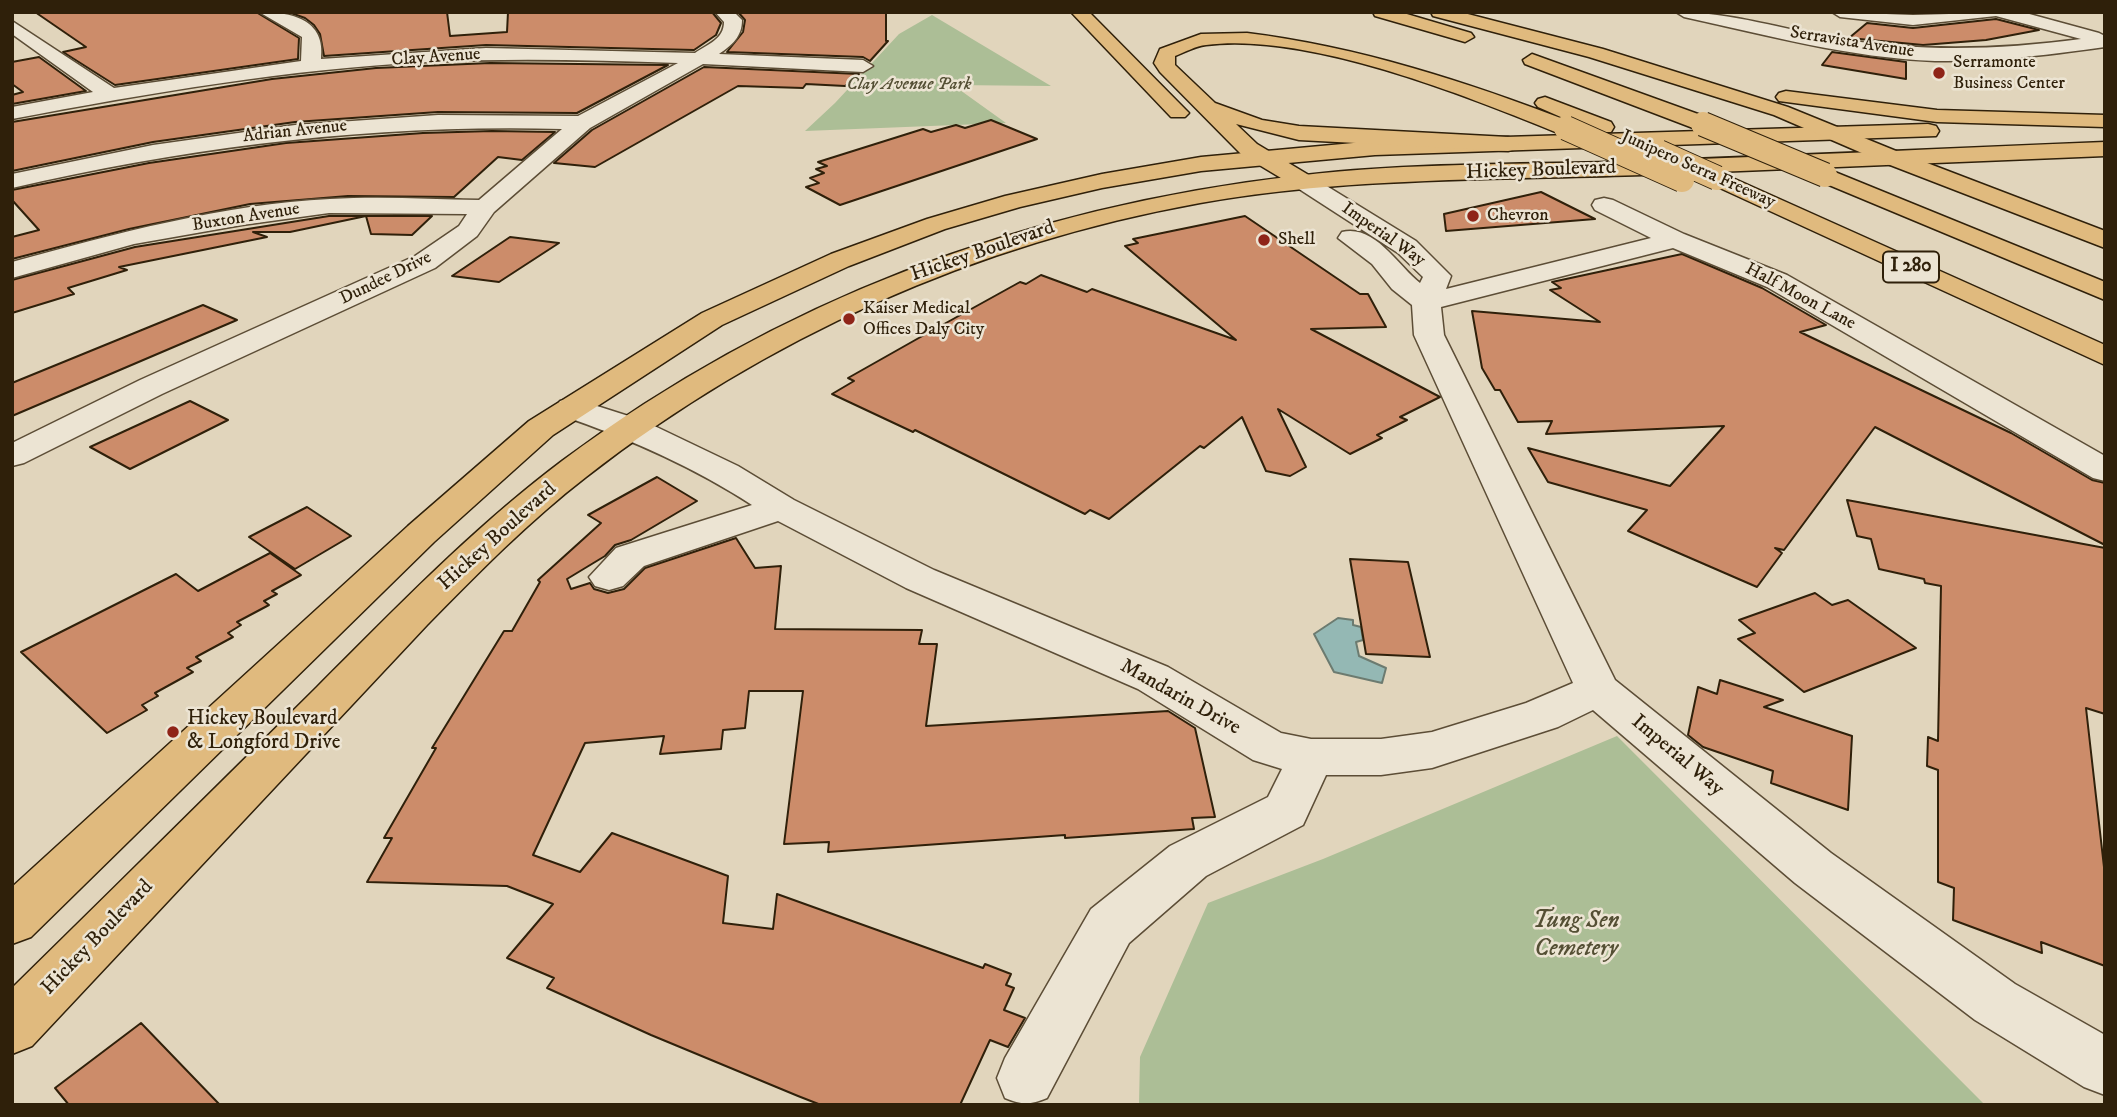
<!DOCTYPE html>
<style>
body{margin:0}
#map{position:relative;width:2117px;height:1117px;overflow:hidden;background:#e1d5bc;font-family:"IM FELL DW Pica",serif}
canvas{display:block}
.frame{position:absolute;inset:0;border:14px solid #2f200a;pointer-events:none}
</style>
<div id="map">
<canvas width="2117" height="1117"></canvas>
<div class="frame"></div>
</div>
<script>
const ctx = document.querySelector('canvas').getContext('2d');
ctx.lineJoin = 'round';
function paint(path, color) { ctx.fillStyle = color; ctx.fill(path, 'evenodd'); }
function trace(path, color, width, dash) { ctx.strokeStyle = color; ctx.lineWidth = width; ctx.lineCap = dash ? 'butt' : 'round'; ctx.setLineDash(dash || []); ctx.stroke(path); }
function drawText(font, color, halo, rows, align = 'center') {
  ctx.font = font + ' "IM FELL DW Pica",serif'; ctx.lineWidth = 5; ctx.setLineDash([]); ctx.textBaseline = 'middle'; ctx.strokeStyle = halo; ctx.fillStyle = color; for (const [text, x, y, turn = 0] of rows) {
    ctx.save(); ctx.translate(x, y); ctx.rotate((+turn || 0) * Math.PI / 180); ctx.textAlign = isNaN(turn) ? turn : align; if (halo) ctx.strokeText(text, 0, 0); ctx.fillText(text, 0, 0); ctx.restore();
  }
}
const green = new Path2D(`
 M932,15L1051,86L953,85L1006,123L805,131L835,103L899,34Z
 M1617,736L1985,1105H1139L1140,1057L1208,903L1323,859Z`);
const water = new Path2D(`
 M1338,618L1353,620V625L1361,627L1363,640L1356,642L1359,656L1386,668L1382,683L1334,672L1314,634Z`);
const building = new Path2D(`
 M35,12H256L299,38L298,59L115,85L63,52L86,47Z
 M288,12H447L450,36L507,32L508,12H712L721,23L716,35L694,50L486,45L324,56L320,34L314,25L305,18Z
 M738,12H886V41H888L870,61L863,57L727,52L743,32L745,20Z
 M1996,19L2039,30L1986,40L1923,45L1849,38L1867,23L1913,28Z
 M1832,52L1906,62V79L1822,65Z
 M39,57L86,91L12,104V95L23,92L12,84V62Z
 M490,63L668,65L577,113L438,112L295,122L153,142L12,171V122L272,79L376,68Z
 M704,67L859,74L845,86L806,84L803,88L738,86L595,167L554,163L592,130Z
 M991,120L1037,139L840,205L806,187L819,183L810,178L824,173L816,169L827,166L818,162L923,129L931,132L956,125L965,128Z
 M492,131L555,132L522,160L498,157L454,197L348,196L250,204L129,229L12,259V237L39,230L12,200V190L149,163L286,143L423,133Z
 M1541,192L1595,219L1446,231L1444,214Z
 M329,216H432L412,235L371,234L366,216L290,232H253L267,237L119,267L127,270L68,288L74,294L12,313V280L135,247Z
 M1245,216L1360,294H1368L1386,327L1311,329L1440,397L1400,417L1407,420L1377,435L1382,438L1350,454L1278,409L1306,467L1290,476L1266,471L1242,417L1204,448L1200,446L1109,519L1090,510L1085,514L915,430L913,432L832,394L854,381L848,378L917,339L1020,282L1026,284L1041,275L1087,292L1092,289L1236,340L1125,246L1138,243L1133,239Z
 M510,237L559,243L499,282L452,276Z
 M1682,254L1762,288L1826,325L1800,332L2011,433L2092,480L2105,483V545L1875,427L1784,550L1775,548L1782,553L1757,587L1628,531L1647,510L1548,482L1528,448L1670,486L1724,426L1546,434L1552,421L1518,422L1500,390H1495L1482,368L1472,311L1600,322L1550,290L1561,288L1552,282Z
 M203,305L237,320L12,416V383Z
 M190,401L228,420L130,469L90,447Z
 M657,477L697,501L631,540L615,545L605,556L567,579L571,589L590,583L594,589L608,593L624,589L645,568L736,538L755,568L781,566L775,629L922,630L919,644H937L926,726L1168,711L1195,728L1215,817L1192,818L1194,829L1065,838V835L828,852L829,842L784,844L803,691H749L745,728L723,730L721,749L660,754L664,736L585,743L533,855L580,872L612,833L728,876L723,923L773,929L777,894L983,968L985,964L1011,974L1006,985L1014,988L1004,1010L1025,1018L1008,1047L990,1040L960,1105H821L798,1096L651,1035L547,988L554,978L507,958L553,904L507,886L367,882L392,838H384L436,748H432L504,631H512L540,582L538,580L601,523L588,515Z
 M1847,500L2105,548V714L2086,708L2105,876V966L2041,942L2042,953L1953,920L1954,888L1938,882V770L1927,766L1928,737L1938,741L1941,586L1925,583L1924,579L1879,569L1871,539L1857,536Z
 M307,507L351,536L295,569L249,537Z
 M270,553L301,575L272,591L277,594L264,601L269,605L237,622L241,625L228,633L233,637L196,657L201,661L187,668L193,672L155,693L158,696L142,705L147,710L107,733L21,652L176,574L198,591Z
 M1350,559L1408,562L1430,657L1366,654Z
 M1815,593L1832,605L1848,600L1916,648L1804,692L1738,639L1755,633L1739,620Z
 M1720,680L1783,700L1764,707L1852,736L1848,810L1771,783L1773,771L1703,747L1688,735L1698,687L1717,694Z
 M141,1023L220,1105H69L55,1088Z`);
const minor = new Path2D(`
 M259,12C291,12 326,19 321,59L486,48L695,53C708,44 724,39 724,22L715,12H734L742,20C742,37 732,45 719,54L863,60L873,66L863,72L703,64L590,128L494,212L477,236L435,268L162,394L24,463L12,466V443L140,380L415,256L459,226L467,214L329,213L242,225L134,244L12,278V262C114,234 224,204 330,199C379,196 429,199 479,200L562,129C376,124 194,146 12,188V174L153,145L295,125L438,115L578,116L678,63C595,60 511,58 428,62C288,69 150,93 12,119V107L93,92L12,34V21L114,88L301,61L302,37Z
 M1676,12C1731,12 1785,30 1840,39C1921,52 1999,50 2081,39L1996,16L1913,25L1840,17L1832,12L1913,15L2022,12L2099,33L2105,36V47C2049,55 1992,62 1935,61C1850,58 1767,35 1684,17Z
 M1304,175L1312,177L1416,241L1451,276L1446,289L1651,238L1595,210L1592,205L1595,200L1604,198L1613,200L1684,234L1787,275L2105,456V481L2093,478L1767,287L1673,248L1441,307L1444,335L1615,680L1831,853L2015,984L2105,1035V1095L2084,1087L1975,1020L1795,883L1593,710L1558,727L1432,768L1381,775H1326L1303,825L1206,876L1129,943L1047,1098C1030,1105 1022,1105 1005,1098L997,1078L1005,1058L1091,909L1170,846L1268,797L1282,769L1253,760L1138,689L906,588L778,521L644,566L623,586L609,590L595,586L589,577L616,548L752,505C692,466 628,438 560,415L556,408L560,401L572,398L644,421L738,466L794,500L934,570L1168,667L1281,733L1311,739H1381L1432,732L1526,703L1573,683L1414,335L1412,305L1392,289L1372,264L1338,238L1342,232C1375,224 1398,266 1420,283L1423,277L1398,253L1296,187L1292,182L1296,177Z`);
const major = new Path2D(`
 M1928,124L1936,126L1939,131L1936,136L1375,155L1201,171L1102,188L1020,207L945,229L849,266L722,325L553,435L434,542L31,937L12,944V887L408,526L529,421L702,313L831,254L927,219L1005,196L1102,174L1201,157L1375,141Z
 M2105,142V156C1951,162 1797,169 1643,175C1496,180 1346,177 1200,203C977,243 766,337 586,477C529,521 478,573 427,625L32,1046L12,1054V988C114,888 216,787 317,687C395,609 473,528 562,461C780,299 1027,207 1296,176C1410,162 1526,165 1641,161C1796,156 1950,148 2105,142Z`);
const highway = new Path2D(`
 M1071,12H1089L1185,109L1189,113L1185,117H1171Z
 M1373,12H1400L1471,33L1474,37L1465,42L1375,16Z
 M1431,12H1460L1603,49L1788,107L1901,153L2105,231V248L1885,163L1774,115L1589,57L1433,16Z
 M1247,33C1360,47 1467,82 1574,123L1577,128L1574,133H1558C1464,95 1307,32 1206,45C1196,46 1185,52 1175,56V65L1215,103L1262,120L1299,126L1508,137L1516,139L1519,144L1516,149L1508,151L1299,140L1236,124L1257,144L1312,177L1316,182L1312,187H1296L1241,154L1160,72L1154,63L1160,49L1201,34Z
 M1532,54L1709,118L1712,123L1709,128H1693L1525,64L1523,60Z
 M1786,91L1937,110L2105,115V127L1937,122L1779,101L1776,97L1779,93Z
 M1545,97L1611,122L1614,127L1611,132H1595L1538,107L1535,103L1538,99Z
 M1825,168L2105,282V300L1817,180L1813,175L1817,170Z
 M1717,171L2105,345V365L1709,183L1705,178L1709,173Z`);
const highwayBridgeFar1 = new Path2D(`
 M1701,123L1708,126`);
const highwayBridge = new Path2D(`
 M1703,124L1825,175
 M1566,128L1682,180
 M1659,152L1717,178`);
const markers = [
 [1939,73,7,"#8f2418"],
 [1473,216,7,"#8f2418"],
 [1264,240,7,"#8f2418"],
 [849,319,7,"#8f2418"],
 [173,732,7,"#8f2418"]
];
const farStreetnames = [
 ["Serravista Avenue",1852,43,9],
 ["Clay Avenue",436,58,-4],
 ["Adrian Avenue",295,132,-6],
 ["Junipero Serra Freeway",1698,170,24],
 ["Buxton Avenue",246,218,-9],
 ["Imperial Way",1383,235,35],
 ["Dundee Drive",386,279,-26],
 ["Half Moon Lane",1800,297,28]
];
const farPoinames = [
 ["Serramonte",1953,63],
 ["Business Center",1953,84],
 ["Chevron",1487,216],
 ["Shell",1278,240],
 ["Kaiser Medical",863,309],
 ["Offices Daly City",863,330]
];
const farParknames = [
 ["Clay Avenue Park",909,85]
];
const shields = [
 [1911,267,56]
];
const shieldNames = [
 ["I 280",1911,267]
];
const streetNames = [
 ["Hickey Boulevard",1541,171,-2],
 ["Hickey Boulevard",983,252,-19],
 ["Hickey Boulevard",498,537,-42],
 ["Mandarin Drive",1180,698,29],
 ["Imperial Way",1677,756,40],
 ["Hickey Boulevard",98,938,-46]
];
const poiNames = [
 ["Hickey Boulevard",187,720],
 ["& Longford Drive",187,744]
];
const nearParknames = [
 ["Tung Sen",1576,922],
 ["Cemetery",1576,950]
];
paint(green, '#acbe96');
paint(water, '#94b8b4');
trace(water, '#6c7b70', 2);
paint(building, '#cc8c6a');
trace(building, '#2f200a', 2);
trace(minor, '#5c4d36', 3);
trace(major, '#2f200a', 3);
trace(highway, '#2f200a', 3);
paint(minor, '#ece4d3');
paint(major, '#e0ba7e');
paint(highway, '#e0ba7e');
trace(highwayBridgeFar1, '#2f200a', 20, []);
trace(highwayBridge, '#2f200a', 26, []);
trace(highwayBridgeFar1, '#e0ba7e', 19);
trace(highwayBridge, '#e0ba7e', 24);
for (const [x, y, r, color] of markers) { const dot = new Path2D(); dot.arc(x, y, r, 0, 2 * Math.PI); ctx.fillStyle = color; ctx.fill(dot); trace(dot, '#ece4d3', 2.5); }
drawText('18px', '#2f200a', '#ece4d3', farStreetnames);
drawText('18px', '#2f200a', '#ece4d3', farPoinames, 'left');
drawText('italic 18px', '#544f34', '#ece4d3', farParknames);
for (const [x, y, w] of shields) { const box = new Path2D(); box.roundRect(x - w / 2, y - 15.5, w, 31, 5); ctx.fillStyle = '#ece4d3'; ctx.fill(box); trace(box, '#2f200a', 2); }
drawText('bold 19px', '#2f200a', null, shieldNames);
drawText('21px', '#2f200a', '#ece4d3', streetNames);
drawText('21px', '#2f200a', '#ece4d3', poiNames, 'left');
drawText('italic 24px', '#544f34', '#ece4d3', nearParknames);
</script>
